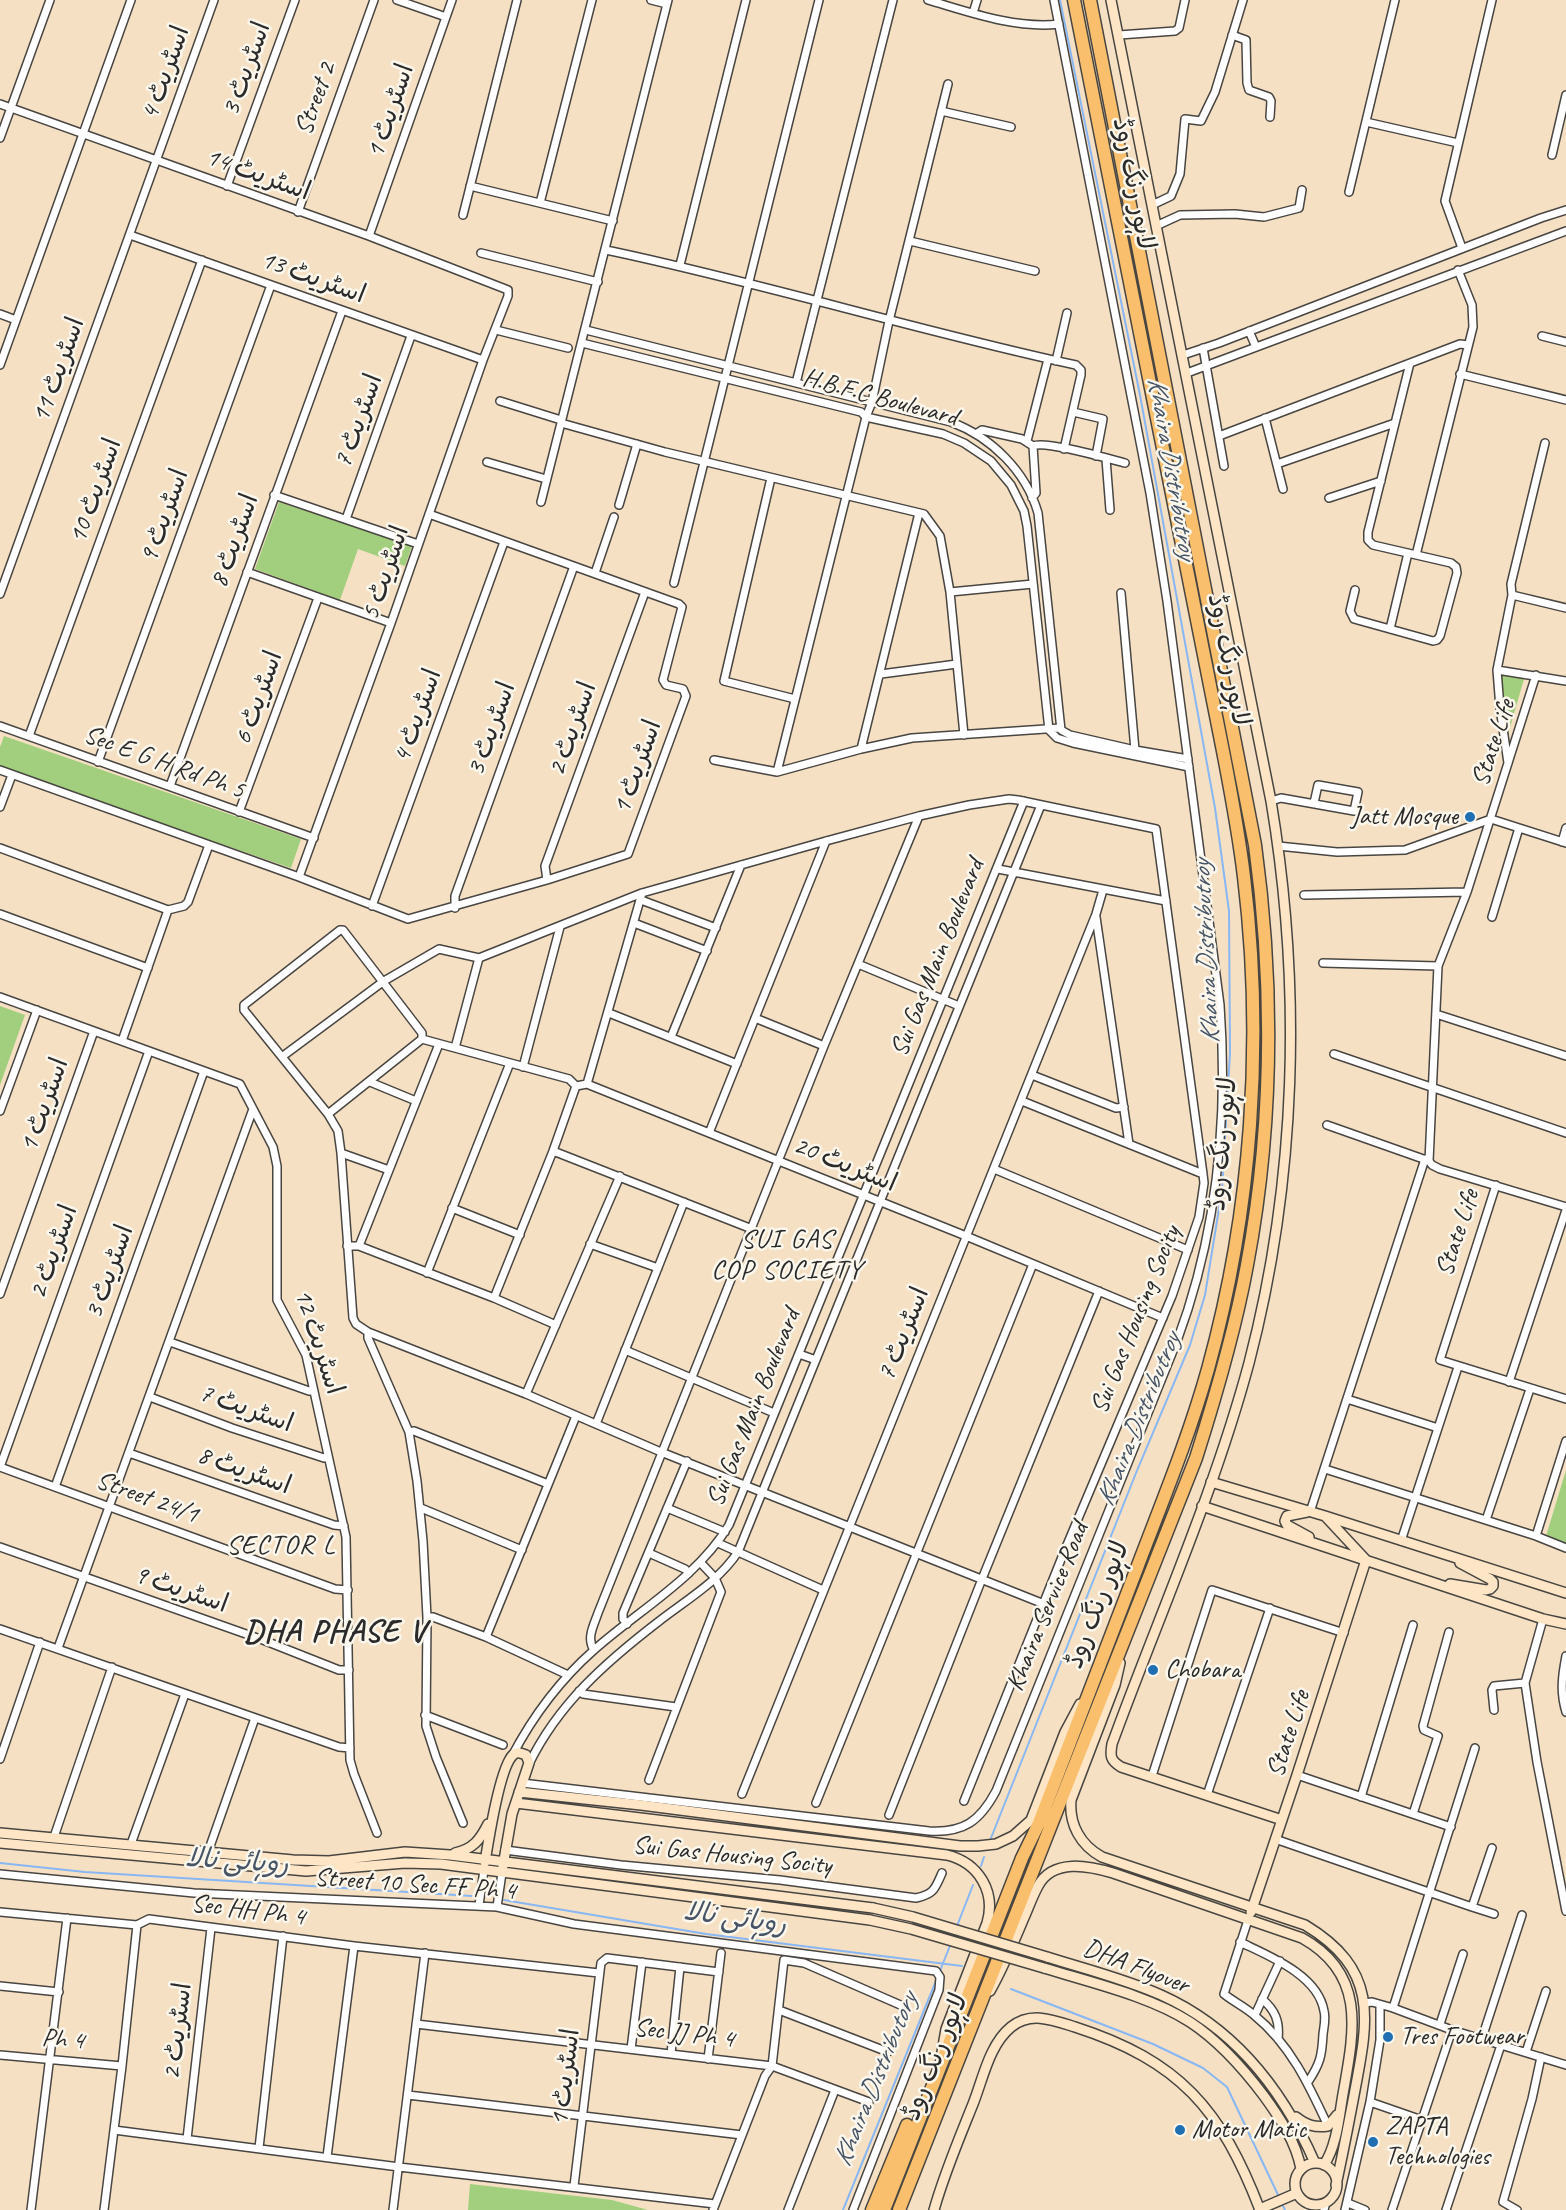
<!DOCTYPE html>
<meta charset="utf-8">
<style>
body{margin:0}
canvas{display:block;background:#f5e0c4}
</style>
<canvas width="1566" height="2210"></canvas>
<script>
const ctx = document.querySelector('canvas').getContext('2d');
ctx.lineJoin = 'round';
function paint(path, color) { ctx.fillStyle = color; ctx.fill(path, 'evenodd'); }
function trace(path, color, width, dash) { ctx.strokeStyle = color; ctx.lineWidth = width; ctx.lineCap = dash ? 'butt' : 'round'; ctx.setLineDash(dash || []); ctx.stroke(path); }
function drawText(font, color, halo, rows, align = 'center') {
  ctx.font = font + ' Caveat,"Playpen Sans Arabic",sans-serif'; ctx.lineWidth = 5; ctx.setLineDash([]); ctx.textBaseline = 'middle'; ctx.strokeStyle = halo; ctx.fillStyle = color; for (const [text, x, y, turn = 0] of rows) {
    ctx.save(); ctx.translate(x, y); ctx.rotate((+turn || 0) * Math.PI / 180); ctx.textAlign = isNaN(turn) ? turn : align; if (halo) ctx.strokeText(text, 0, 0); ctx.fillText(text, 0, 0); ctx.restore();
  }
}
const green = new Path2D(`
 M279,502L412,546L405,566L358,549L340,600L255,569Z
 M1500,674L1524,679L1507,738Z
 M4,736L301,839L291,868L0,768V747Z
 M0,1006L25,1015L0,1085Z
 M1566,1470V1543L1546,1536Z
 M470,2184L612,2200L648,2210H468Z`);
const stream = new Path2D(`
 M991,1838L1136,1473L1190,1345L1205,1295L1222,1190L1230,1053L1229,911L1215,808L1140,395L1060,0
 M0,1863L85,1872L472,1896
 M981,1866L984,1857
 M504,1900L706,1934L962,1966
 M957,1926L973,1885
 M940,1971L951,1943
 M1011,1989L1153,2044L1203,2068L1227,2087L1279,2197
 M1281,2202L1285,2210
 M843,2210L938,1976`);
const street = new Path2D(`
 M397,0L446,17
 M651,0L667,4
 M928,0C969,12 1015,29 1059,24
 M973,13L977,0
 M1119,35L1175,31L1179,28L1185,0
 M1232,35L1246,40L1247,83L1249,90L1269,97L1271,101L1270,117
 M0,104L369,236L508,290V296L483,360L391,623L299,877
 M941,111L1011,127
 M1366,122L1458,143
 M0,138L50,0
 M1552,155L1566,95
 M227,186L295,0
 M470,186L613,221
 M1349,192L1395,0
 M540,203L592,0
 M1152,205L1171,196L1180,174L1185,119L1201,121L1215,92L1243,0
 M298,212L374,0
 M463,215L517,0
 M1156,226L1180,215L1235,214L1264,217L1299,208L1302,190
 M130,235L483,360
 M369,236L452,0
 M910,241L1035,271
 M1462,248L1445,201L1492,0
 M606,250C764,283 918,331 1076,365L1081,370V375L1064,449
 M481,253L598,282
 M680,265L746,0
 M0,314L16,320
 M496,330L568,348
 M586,330L951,422C991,437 1026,471 1038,513L1061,730L1070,735L1135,750L1188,759
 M1249,331L1256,347
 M1542,336L1566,342
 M582,343L861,412L866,417L943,434L964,443L991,461L1011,485L1024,511L1027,526L1049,730L1057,738L1073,743L1189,767
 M1203,348L1224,466
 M1183,355L1219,343L1541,218L1566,210
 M1056,361L1067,313
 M0,365L131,0
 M1187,373L1566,231
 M1460,374L1566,400
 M796,383L893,0
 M500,401L561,420
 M1073,412L1103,419L1096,456
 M1265,418L1283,489
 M561,423L665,452L924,514L940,536L950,592L964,735
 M976,434L982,430L1022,439L1033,446L1036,493L1032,498
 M1219,436L1460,344L1468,345
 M1027,441L1048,359
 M1033,446C1045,440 1109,459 1125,463
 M1106,459L1110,510
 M487,462L546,479
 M1277,464L1395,423
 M771,478L724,681L795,699
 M274,495L418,544
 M1329,498L1381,481
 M541,502L668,0
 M619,505L637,444
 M346,519L411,336
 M1416,555L1473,327L1472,305L1458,270
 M247,572L391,623
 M595,573L614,517
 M674,583L819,0
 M1355,590L1350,611L1354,619L1433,641L1437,640L1440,636L1457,573L1456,567L1451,563L1373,545L1368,540V532L1410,363
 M950,592L1033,584
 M1121,593L1135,750
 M0,594L214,0
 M1512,595L1566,608
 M1390,629L1408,553
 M1497,670L1566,681
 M881,674L957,664
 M0,726L314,838
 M29,736L202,260
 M861,749L919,513
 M714,760L777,772L861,749L912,738L1060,728
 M98,762L271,285
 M1508,763L1500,708L1497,670L1512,595L1511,584L1545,443
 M0,770L299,877L408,919L547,880L628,854L686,696L683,689L666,685L663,680L682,607L679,604L429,514
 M777,772L866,417L872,402L889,321L948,84
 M170,786L342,311
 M1271,801L1281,798L1354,811L1358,792L1318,785L1314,803
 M0,807L12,775
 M239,812L318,598
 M1562,842L1566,828
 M1278,846L1337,852L1405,850L1491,819L1566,843
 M0,848L168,910L184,906L188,902L209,845
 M998,869L1166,901
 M547,880L545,866L645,592
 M1304,895L1467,892
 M641,900L716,928
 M372,906L504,542
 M455,908V896L574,566
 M0,914L148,968
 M1096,917L1129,1144
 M1492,917L1519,828
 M634,923L707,951
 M1323,963L1438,966
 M858,964L959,1006
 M0,997L240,1084L273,1147L277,1166V1300L306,1355L346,1537L350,1760L354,1774L377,1833
 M609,1013L737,1064
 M1436,1014L1566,1056
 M755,1018L824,1046
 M671,1037L741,865
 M422,1039V1033L343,930H340L244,1005V1010L328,1114L338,1131L341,1153L353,1318L356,1324L368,1332V1338L409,1432L417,1481L423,1541L427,1617L426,1726L436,1757L463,1823
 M122,1041L168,910
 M455,1048L479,958L642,893L826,841L919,816L969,805L1009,799L1018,800L1156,829L1203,1174L1204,1183L1199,1217L1172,1296L1064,1552L964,1801
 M1334,1054L1566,1133
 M283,1056L384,981L439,949L479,958
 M523,1067L560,927
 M1032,1075L1116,1108L1124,1107
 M370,1082L416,1101
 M587,1084L642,893
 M1022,1101L1203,1174
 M0,1111L37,1010
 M328,1114L422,1039L569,1079L576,1086L587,1084L966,1236L1163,1318
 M1327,1125L1429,1161L1432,1165L1440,1169L1566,1207
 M709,1133L826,841
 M553,1151L752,1229
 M341,1153L389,1170
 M1429,1161L1438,966L1467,892L1536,675
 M994,1169L1188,1250
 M1496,1185L1440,1360L1566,1399
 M452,1208L520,1235
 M590,1244L658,1268
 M347,1246H359L494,1298L556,1325
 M359,1246L439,1044
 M427,1273L510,1063
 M0,1294L94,1031
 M494,1298L553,1151L576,1086
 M368,1332L526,1394L661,1452L1044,1604
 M170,1342L309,1391H314
 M625,1350L774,1413
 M799,1354L816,1360
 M1509,1382L1566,1210
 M526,1394L620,1176
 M150,1397L232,1428L324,1458L328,1456
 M1347,1399L1438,1428
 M596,1424L684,1202
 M409,1432L414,1431L548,1484
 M129,1453L334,1525L344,1526
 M0,1467L149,1051
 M0,1467L335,1589L348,1590
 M1325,1469L1536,1536L1566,1548
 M55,1487L204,1071
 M421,1508L522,1550
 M667,1508L725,1532
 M1310,1512L1425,1159
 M1486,1520L1530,1389
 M1536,1536L1566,1441
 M1401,1541L1458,1367
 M718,1543L823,1590
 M0,1547L263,1640L339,1670H349
 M649,1553L685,1569L689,1573
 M427,1617H433L486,1637L568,1675
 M1543,1619L1525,1683L1537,1762L1566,1911
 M627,1624L623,1619V1613L687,1461
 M0,1629L339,1747L350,1748
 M486,1637L576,1416
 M58,1648L253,1109
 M594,1650C586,1638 594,1625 598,1613L824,1046L919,816
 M1566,1656C1562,1677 1560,1692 1566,1712
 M579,1691L583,1694L676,1707
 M1494,1710L1492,1690L1494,1686L1525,1683
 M425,1715L503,1745
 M1475,1748L1393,2008L1452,2030L1566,2065
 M512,1756C533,1716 560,1680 594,1650C639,1610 697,1578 729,1525L1024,801
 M0,1759L40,1642
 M529,1764C558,1704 606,1662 658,1622C686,1600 718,1582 738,1552L1041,805
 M1297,1775L1451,1827
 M1152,1776L1212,1590L1344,1633
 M649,1780L721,1592L715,1578L700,1562
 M522,1783L929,1831C964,1833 980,1821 996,1791L1177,1341C1217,1234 1228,1118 1220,1005L1167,601L1150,493L1054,0
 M742,1794L1096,914L1103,890
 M1207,1795L1270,1608
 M1361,1797L1413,1625
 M816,1803L1033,1264
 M1413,1814L1438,1736L1424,1730L1423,1726L1449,1632
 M889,1815L982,1579L1099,1291
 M54,1837L112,1667
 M1275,1839L1472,1907L1492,1848
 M131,1844L185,1694
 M505,1850L621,1865L780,1880L916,1898C934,1894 935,1889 942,1873
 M206,1861L208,1852L255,1718
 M0,1874L194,1893L497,1907L574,1924L936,1971L940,1977L939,1990L853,2210
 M479,1905L484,1870
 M497,1907L502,1873
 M1472,1907L1494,1914
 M0,1912L137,1925L149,1919L354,1946L599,1973
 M1248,1920L1224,1994C1234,2002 1245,2007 1254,2015C1290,2044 1309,2085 1328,2126
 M1240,1942C1269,1956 1318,1975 1324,2011C1326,2018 1324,2027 1323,2034C1322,2056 1320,2064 1308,2082
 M0,1986L59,1992
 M1262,1999C1275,2010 1280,2021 1278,2039
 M1364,2003L1372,2002L1393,2008
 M779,2010L888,2052
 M1255,2015L1280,1961
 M416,2024L772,2066L869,2102
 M1440,2024L1463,1954
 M1482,2038L1522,1915
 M631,2049L642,1962
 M1526,2052L1546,1991
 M671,2054L680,1967
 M0,2055L122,2066
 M708,2059L721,1953
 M408,2095L742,2135
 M1370,2102L1422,2120
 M114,2130L399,2167L715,2204
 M187,2139L211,1928
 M259,2148L283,1936
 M327,2157L354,1946
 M574,2186L601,1963L607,1958L719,1972
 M1348,2203L1365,2210
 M31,2210L67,1918
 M104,2210L122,2066L137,1925
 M393,2210L425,1953
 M713,2210L765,2076L772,2066L784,1960L804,1963L905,2007
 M788,2210L835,2090
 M1324,2210L1326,2202
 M1345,2210L1370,2102L1380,2040V2005
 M1392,2210L1452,2030
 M1446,2210L1501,2045
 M1517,2210L1503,2202L1532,2099L1541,2057`);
const secondary = new Path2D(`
 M1111,0L1271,801C1302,987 1297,1179 1249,1363C1214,1493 1158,1618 1112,1744C1110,1756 1110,1760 1121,1767L1282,1820
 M1211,1482L1325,1516L1566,1593
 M1202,1506L1543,1619L1566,1624
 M1307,1512L1287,1516L1285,1521L1287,1525L1309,1537
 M1450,1584L1486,1590L1490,1589L1493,1586V1582L1490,1579L1460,1563
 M1120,1663L1115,1685L1071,1800C1069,1824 1080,1845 1102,1857L1305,1925C1378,1969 1369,2017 1355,2090C1349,2122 1343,2153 1336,2185
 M519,1792L641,1805L960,1846H978L996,1844L1013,1836L1031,1820L1065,1732L1080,1704
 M516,1803L947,1855C979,1863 996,1892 987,1923L946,2029L942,2052
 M0,1833L293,1860L329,1861L405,1852L450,1855L873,1908
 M0,1843L306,1871L405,1863L441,1864L870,1920
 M455,1853C473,1849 480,1840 488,1824
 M485,1862C488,1843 500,1767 513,1755C517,1751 521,1753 526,1755L529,1763L512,1814L503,1866
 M1251,1912L1297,1775L1366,1560L1325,1516
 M1047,1957C1085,1969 1125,1979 1161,1995C1235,2028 1283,2090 1315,2163
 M1044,1968C1089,1982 1150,1996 1190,2022C1219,2041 1243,2068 1264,2096C1280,2118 1296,2142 1301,2169
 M990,1991C1003,1968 1013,1944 1023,1920C1028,1909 1032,1897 1038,1886C1053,1858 1089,1866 1113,1873L1302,1938C1367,1974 1354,2032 1343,2094C1339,2117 1337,2145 1324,2165
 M1296,2117C1306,2125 1315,2128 1328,2126L1337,2115
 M1295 2184a21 21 0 1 1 42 0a21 21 0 1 1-42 0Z
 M1260,2209L1297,2193
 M934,2210C944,2174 959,2139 973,2104C983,2079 989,2045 1011,2027C1031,2011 1053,2020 1075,2027C1180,2061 1221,2109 1260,2210`);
const highway = new Path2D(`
 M872,2210L907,2125
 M884,2210L1022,1858L1039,1823C1072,1738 1104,1653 1137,1568C1162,1502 1189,1437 1208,1369C1252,1210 1264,1041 1244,877C1239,834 1231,793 1223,751L1074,0
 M899,2210L1196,1458C1216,1395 1235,1331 1247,1265C1273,1127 1274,984 1255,845L1090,0`);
const secondaryBridge = new Path2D(`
 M873,1908L913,1917L1047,1957
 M870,1920L911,1929L1044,1968`);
const markers = [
 [1470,817,6,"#1f6fb2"],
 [1153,1670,6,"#1f6fb2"],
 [1388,2037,6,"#1f6fb2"],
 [1180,2130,6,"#1f6fb2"],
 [1373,2142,6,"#1f6fb2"]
];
const streetNames = [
 ["اسٹریٹ 3",247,69,-70],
 ["اسٹریٹ 4",166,73,-70],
 ["Street 2",316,99,-70],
 ["اسٹریٹ 1",391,111,-71],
 ["اسٹریٹ 14",258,175,20],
 ["لاہور رنگ روڈ",1133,184,79],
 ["اسٹریٹ 13",313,278,20],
 ["اسٹریٹ 11",59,370,-70],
 ["H.B.F.C Boulevard",880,398,15],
 ["اسٹریٹ 7",359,421,-70],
 ["اسٹریٹ 10",96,491,-70],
 ["اسٹریٹ 9",165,516,-70],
 ["اسٹریٹ 8",235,541,-70],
 ["اسٹریٹ 5",386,573,-71],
 ["لاہور رنگ روڈ",1228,660,79],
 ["اسٹریٹ 6",259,698,-70],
 ["اسٹریٹ 4",418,716,-70],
 ["اسٹریٹ 3",492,729,-70],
 ["اسٹریٹ 2",573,729,-70],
 ["State Life",1494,743,-72],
 ["Sec E G H Rd Ph 5",164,763,20],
 ["اسٹریٹ 1",638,767,-70],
 ["Sui Gas Main Boulevard",938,958,-68],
 ["اسٹریٹ 1",45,1105,-70],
 ["لاہور رنگ روڈ",1223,1144,-85],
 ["اسٹریٹ 20",845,1165,22],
 ["State Life",1458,1233,-72],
 ["اسٹریٹ 2",54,1252,-70],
 ["اسٹریٹ 3",110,1272,-70],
 ["Sui Gas Housing Socity",1136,1320,-68],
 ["اسٹریٹ 7",904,1334,-68],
 ["اسٹریٹ 12",318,1342,72],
 ["Sui Gas Main Boulevard",754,1408,-68],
 ["اسٹریٹ 7",246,1409,20],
 ["اسٹریٹ 8",244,1471,20],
 ["Street 24/1",147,1498,20],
 ["اسٹریٹ 9",181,1590,19],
 ["لاہور رنگ روڈ",1098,1605,-69],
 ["Khaira Service Road",1048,1607,-68],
 ["State Life",1289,1734,-72],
 ["Sui Gas Housing Socity",732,1856,6],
 ["Street 10 Sec FF Ph 4",415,1885,4],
 ["Sec HH Ph 4",248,1911,7],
 ["DHA Flyover",1136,1967,21],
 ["اسٹریٹ 2",178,2031,-83],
 ["Sec JJ Ph 4",684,2034,7],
 ["Ph 4",63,2040,5],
 ["لاہور رنگ روڈ",936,2057,-68],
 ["اسٹریٹ 1",566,2077,-83]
];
const poiNames = [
 ["Jatt Mosque",1458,817,"right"],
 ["Chobara",1165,1670],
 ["Tres Footwear",1400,2037],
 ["ZAPTA",1385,2127],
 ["Technologies",1385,2157],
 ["Motor Matic",1192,2130]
];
const waterNames = [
 ["Khaira Distributroy",1171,468,80],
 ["Khaira Distributroy",1207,952,-93],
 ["Khaira Distributroy",1139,1420,-68],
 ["روہائی نالا",237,1862,4],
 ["روہائی نالا",735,1919,8],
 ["Khaira Distributory",876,2080,-68]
];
const neighbourhoodNames = [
 ["SUI GAS",787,1240],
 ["COP SOCIETY",787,1271],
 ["SECTOR L",281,1546]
];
const districtNames = [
 ["DHA PHASE V",335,1633]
];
paint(green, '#a1cf7d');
trace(stream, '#88b7f3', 2);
trace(street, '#494642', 10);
trace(secondary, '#494642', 12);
trace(highway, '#494642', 15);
trace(street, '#fff', 7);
trace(secondary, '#fde5c5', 9);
trace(highway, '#f9bf6d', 12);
trace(secondaryBridge, '#494642', 12, []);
trace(secondaryBridge, '#fde5c5', 9);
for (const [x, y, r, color] of markers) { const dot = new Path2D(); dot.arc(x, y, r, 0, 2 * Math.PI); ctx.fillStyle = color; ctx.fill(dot); trace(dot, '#fbf7ec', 2); }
drawText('26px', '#2b2b2b', '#fbf7ec', streetNames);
drawText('26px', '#2b2b2b', '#fbf7ec', poiNames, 'left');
drawText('italic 27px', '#475567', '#fbf7ec', waterNames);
ctx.letterSpacing = '1.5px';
drawText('27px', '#2b2b2b', '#fbf7ec', neighbourhoodNames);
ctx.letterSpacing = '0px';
ctx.letterSpacing = '1.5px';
drawText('bold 32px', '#2b2b2b', '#fbf7ec', districtNames);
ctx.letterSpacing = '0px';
</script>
